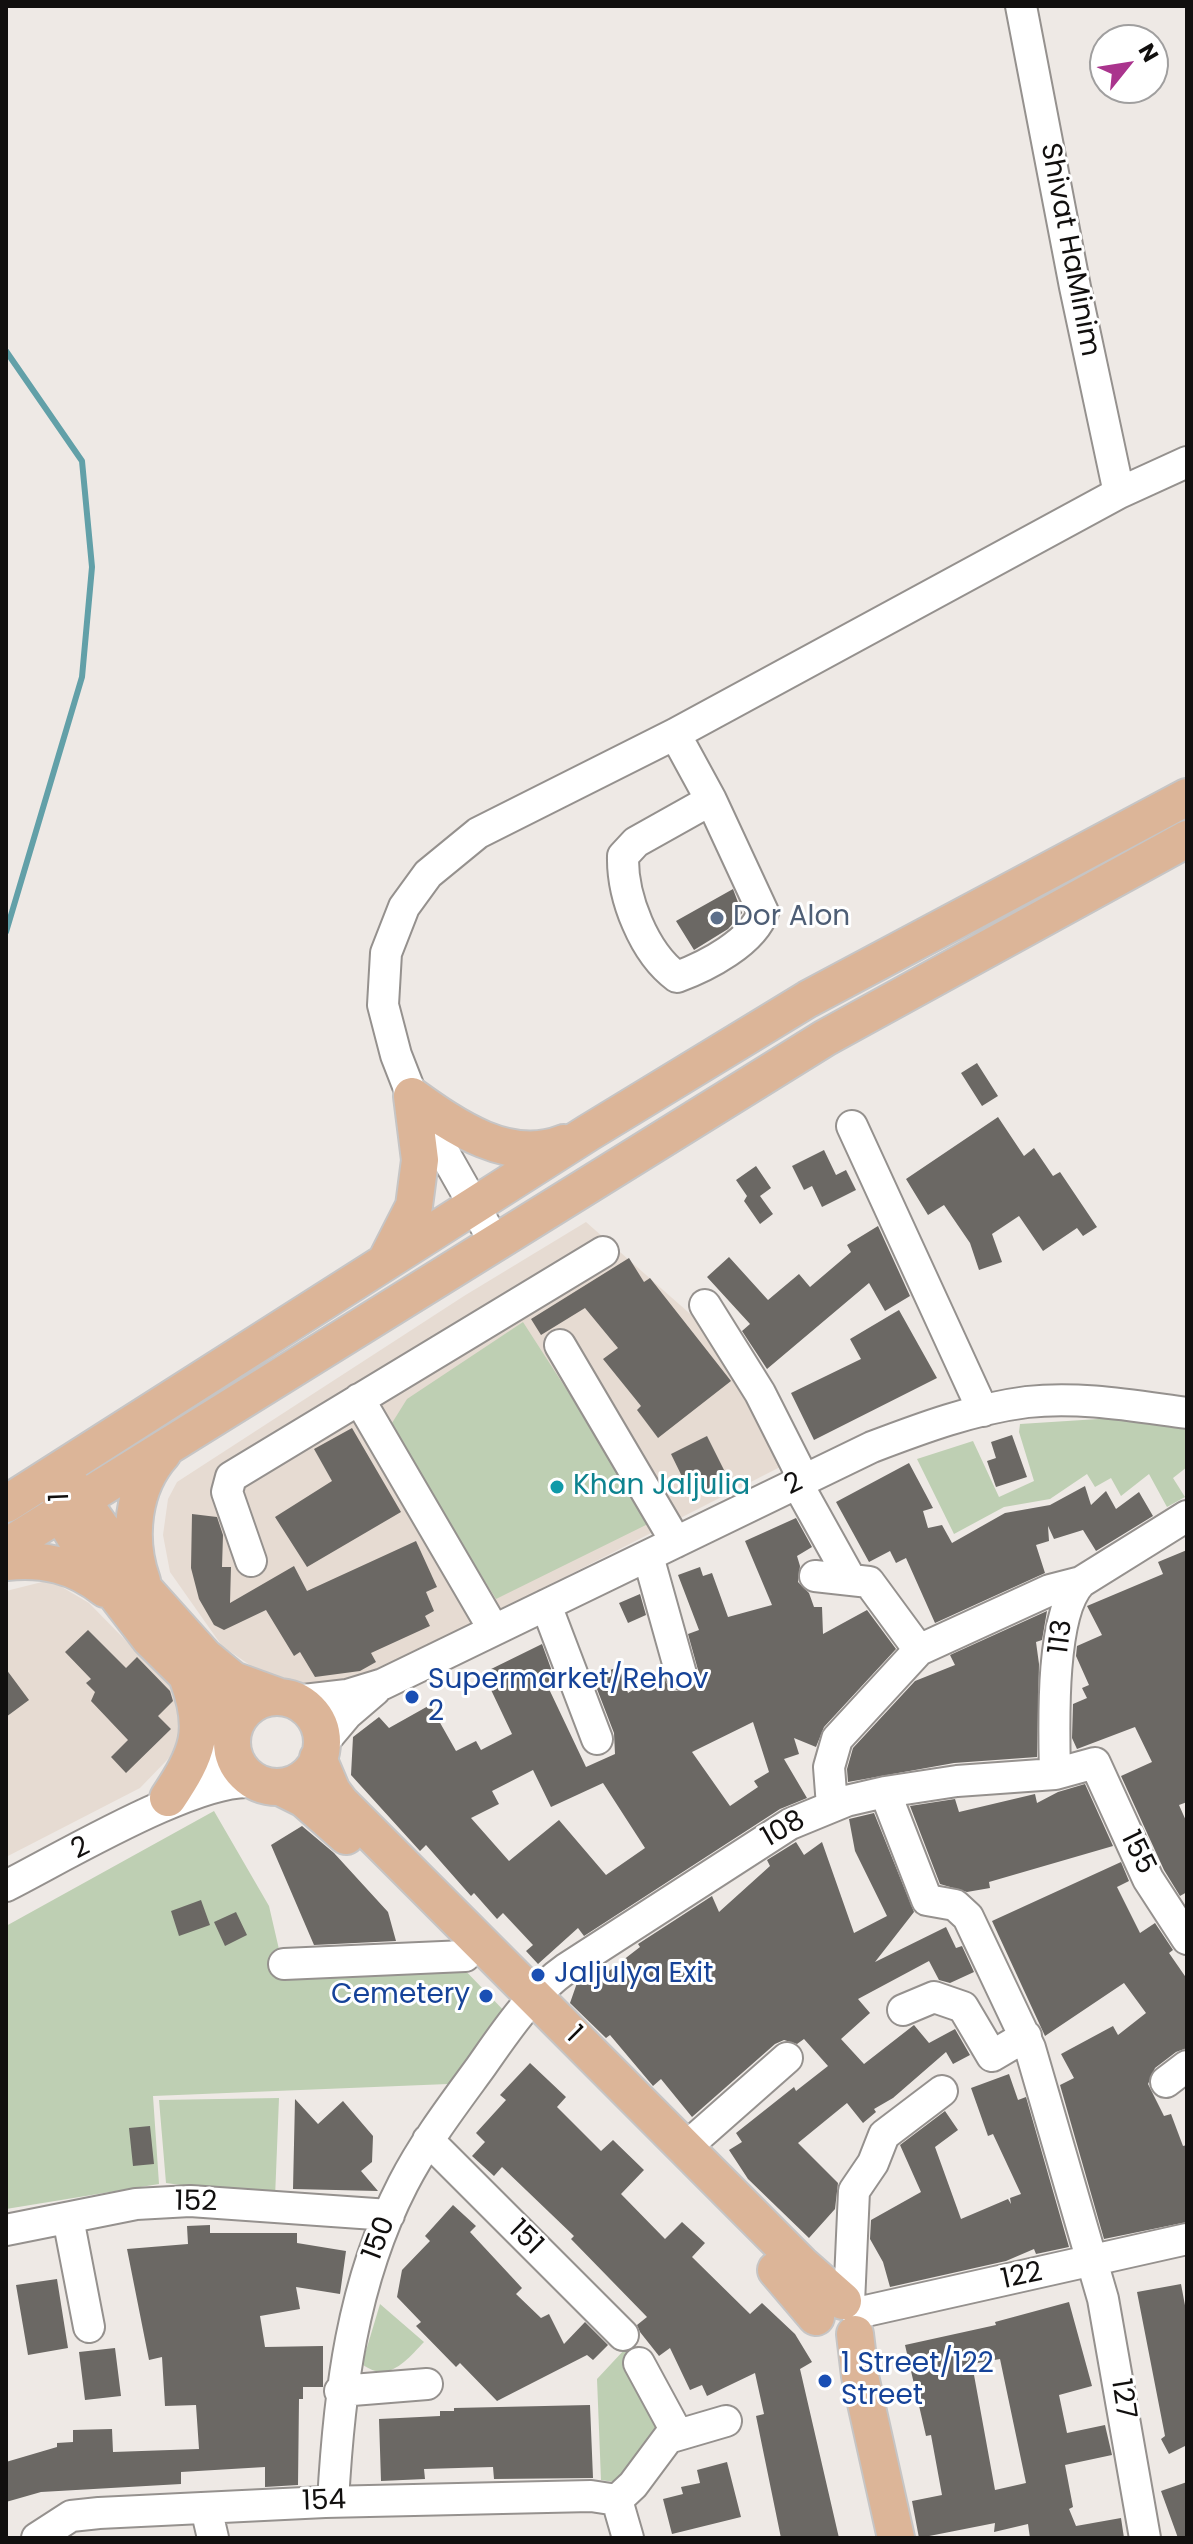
<!DOCTYPE html>
<style>
body{margin:0}
#map{position:relative;width:1193px;height:2544px;overflow:hidden;background:#eee9e5;font-family:Poppins,sans-serif}
canvas{display:block}
.frame{position:absolute;inset:0;border:8px solid #110f0e;pointer-events:none}
.north{position:absolute;left:1089px;top:24px;width:80px;height:80px;box-sizing:border-box;background:#fff;border:2px solid #a09f9f;border-radius:50%;rotate:60deg;font-size:22px;font-weight:700;line-height:32px;text-align:center;color:#110f0e}
.north::after{content:'';display:block;margin:auto;width:28px;height:36px;background:#aa348d;clip-path:polygon(50% 0,100% 100%,50% 72%,0 100%)}
</style>
<div id="map">
<canvas width="1193" height="2544"></canvas>
<div class="frame"></div>
<div class="north">N</div>
</div>
<script>
const ctx = document.querySelector('canvas').getContext('2d');
ctx.lineJoin = 'round';
function paint(path, color) { ctx.fillStyle = color; ctx.fill(path, 'evenodd'); }
function trace(path, color, width, dash) { ctx.strokeStyle = color; ctx.lineWidth = width; ctx.lineCap = dash ? 'butt' : 'round'; ctx.setLineDash(dash || []); ctx.stroke(path); }
function drawText(font, color, halo, rows, align = 'center') {
  ctx.font = font + ' Poppins,sans-serif'; ctx.lineWidth = 6; ctx.setLineDash([]); ctx.textBaseline = 'middle'; ctx.strokeStyle = halo; ctx.fillStyle = color; for (const [text, x, y, turn = 0] of rows) {
    ctx.save(); ctx.translate(x, y); ctx.rotate((+turn || 0) * Math.PI / 180); ctx.textAlign = isNaN(turn) ? turn : align; if (halo) ctx.strokeText(text, 0, 0); ctx.fillText(text, 0, 0); ctx.restore();
  }
}
const built = new Path2D(`
 M586,1222L705,1327L784,1465L432,1645L365,1675L304,1685L263,1674L222,1646L170,1572L163,1535L168,1499L177,1482L464,1296Z
 M50,1580L89,1603L184,1700L180,1736L169,1758L140,1788L6,1857V1591Z`);
const green = new Path2D(`
 M523,1322L652,1522L496,1599L397,1440L392,1423L407,1399Z
 M1114,1418L1187,1429V1467L1173,1478L1185,1497L1167,1507L1149,1474L1121,1496L1111,1478L1095,1487L1087,1474L1050,1499L1004,1507L954,1534L917,1459L973,1441L999,1497L1034,1481L1019,1432L1020,1424Z
 M214,1811L269,1906L281,1958L460,1965L509,2016L448,2084L153,2096L159,2184L6,2209V1926Z
 M279,2098L275,2198L166,2183L159,2100Z
 M380,2304L424,2342C406,2361 388,2384 362,2364Z
 M625,2349L661,2429L620,2483L601,2480L597,2379Z`);
const stream = new Path2D(`
 M6,351L82,461L92,567L82,677L6,932`);
const building = new Path2D(`
 M733,889L742,913L728,929L694,950L676,921Z
 M977,1063L998,1096L982,1106L961,1073Z
 M998,1117L1024,1156L1034,1148L1053,1176L1060,1172L1097,1227L1083,1236L1077,1228L1043,1251L1019,1216L992,1234L1002,1262L979,1270L970,1243L944,1205L928,1215L906,1179Z
 M824,1150L836,1175L846,1170L856,1190L822,1207L812,1186L804,1190L792,1166Z
 M756,1166L771,1188L760,1196L773,1214L760,1224L744,1201L747,1196L736,1180Z
 M878,1226L910,1296L885,1311L869,1283L767,1369L742,1331L750,1324L707,1277L729,1257L768,1300L799,1274L810,1287L851,1252L847,1245Z
 M629,1258L644,1282L650,1278L731,1381L658,1438L637,1410L641,1406L603,1359L618,1348L585,1308L541,1335L531,1319Z
 M899,1310L937,1378L814,1440L791,1393L861,1359L850,1339Z
 M352,1428L401,1512L307,1567L275,1517L332,1481L314,1449Z
 M1012,1435L1027,1477L996,1487L987,1461L996,1458L991,1442Z
 M707,1436L728,1478L692,1497L671,1454Z
 M909,1463L933,1508L923,1511L928,1528L942,1525L952,1543L1005,1513L1050,1505L1085,1486L1091,1505L1106,1491L1116,1509L1139,1492L1153,1516L1096,1551L1083,1530L1054,1539L1048,1526L1049,1541L1036,1545L1045,1573L935,1623L906,1558L896,1563L890,1551L869,1562L836,1502Z
 M192,1514L217,1517L223,1535L222,1567H231L230,1603L294,1566L307,1591L416,1541L437,1587L426,1592L434,1611L425,1616L430,1626L371,1653L376,1662L360,1671L315,1677L300,1652L294,1656L266,1610L224,1630L214,1625L199,1599L191,1568Z
 M796,1518L812,1547L797,1556L800,1566L798,1582L809,1593L814,1607H822L823,1634L867,1610L896,1649L824,1727L816,1747L794,1738L799,1754L784,1759L807,1798L780,1809L584,1936L578,1928L538,1964L526,1951L533,1945L503,1913L497,1919L474,1893L471,1896L426,1845L420,1851L351,1775L353,1737L379,1717L389,1728L430,1705L456,1751L476,1741L481,1750L512,1734L483,1673L542,1644L557,1685L549,1689L586,1767L615,1754L614,1733L592,1676L619,1667L628,1693L662,1673L668,1686L676,1691L693,1687L698,1670L688,1634L699,1630L678,1575L700,1567L703,1576L712,1573L728,1617L772,1605L745,1541ZM753,1722L769,1772L754,1781L758,1787L730,1806L692,1752ZM533,1770L551,1807L603,1783L645,1848L606,1875L559,1820L509,1861L471,1818L499,1804L492,1791Z
 M1187,1550V1802L1179,1805L1187,1823V1892L1180,1896L1164,1870L1121,1776L1152,1762L1135,1727L1077,1749L1072,1738L1073,1704L1087,1698L1082,1688L1089,1685L1076,1656L1077,1646L1102,1635L1087,1606L1163,1574L1158,1562Z
 M640,1594L646,1615L628,1623L619,1603Z
 M1047,1611L1042,1640L1036,1642L1039,1664L1037,1757L954,1763L848,1782L847,1769L853,1748L915,1681L955,1665L950,1655Z
 M88,1630L126,1668L137,1657L170,1691L173,1701L158,1716L171,1729L126,1773L111,1757L128,1740L91,1701L95,1692L86,1683L91,1679L65,1652Z
 M6,1669L29,1700L6,1717Z
 M1085,1784L1113,1846L989,1882L990,1888L967,1892L940,1884L910,1806L955,1799L959,1812L1035,1794L1037,1803L1058,1792Z
 M874,1813L914,1912L875,1962L946,1927L956,1948L962,1946L974,1972L950,1983L939,1980L929,1961L858,1999L870,2013L841,2039L864,2064L914,2025L929,2043L955,2029L970,2055L953,2064L946,2052L893,2098L874,2109L876,2112L863,2123L847,2103L798,2143L838,2183L835,2209L809,2238L748,2179L729,2150L742,2142L736,2133L794,2087L796,2091L828,2066L804,2039L797,2044L784,2040L775,2044L692,2117L661,2079L653,2086L610,2035L606,2038L570,2003L577,1983L591,1974L596,1981L640,1947L638,1944L712,1896L719,1912L770,1866L767,1860L796,1842L804,1855L822,1842L854,1933L887,1916L855,1851L849,1819Z
 M302,1826L334,1853L388,1912L396,1941L314,1945L271,1845Z
 M1121,1862L1129,1881L1117,1887L1140,1933L1155,1923L1173,1950L1169,1953L1187,1979V2048L1176,2052L1155,2068L1148,2084L1164,2116L1171,2114L1183,2146L1187,2145V2222L1104,2239L1060,2085L1074,2078L1061,2054L1113,2026L1118,2035L1146,2013L1124,1983L1045,2036L992,1921Z
 M201,1900L210,1925L179,1936L171,1911Z
 M236,1912L247,1935L225,1946L214,1922Z
 M530,2063L566,2097L557,2107L601,2151L613,2140L644,2170L621,2194L665,2239L682,2222L705,2243L692,2257L750,2314L762,2303L795,2334L812,2362L800,2369L839,2538H781L756,2416L764,2414L755,2373L707,2396L702,2385L690,2390L670,2348L659,2356L640,2332L637,2325L647,2317L571,2239L574,2236L502,2167L494,2176L472,2156L485,2142L476,2133L506,2100L500,2095Z
 M1009,2074L1018,2100L1026,2097L1069,2247L1036,2254L1034,2249L1006,2261L890,2287L883,2262L870,2239L871,2220L921,2192L900,2145L945,2111L958,2130L935,2147L961,2219L1008,2199L1011,2204L1010,2198L1021,2194L993,2134L988,2136L971,2088Z
 M295,2099L318,2124L343,2101L373,2136L372,2162L361,2171L378,2191L293,2189Z
 M150,2126L154,2164L133,2166L129,2128Z
 M453,2205L476,2226L470,2232L522,2288L516,2294L541,2318L549,2314L564,2344L585,2322L608,2345L593,2360L587,2355L497,2401L460,2363L456,2367L416,2326L421,2322L397,2297L402,2270L430,2241L425,2236Z
 M210,2225V2233H297V2243L346,2251L340,2294L296,2287L300,2309L260,2316L265,2347L323,2346V2387H303V2399H299L298,2485L265,2487V2467L181,2472V2484L41,2492L6,2502V2462L57,2447V2443L73,2442V2430L112,2429L113,2452L199,2449L196,2405L165,2406L162,2357L149,2360L127,2249L188,2244L187,2226Z
 M57,2279L68,2348L28,2355L16,2285Z
 M1181,2284L1187,2316V2445L1169,2454L1161,2439L1165,2436L1137,2292Z
 M1069,2302L1092,2386L1059,2395L1067,2433L1105,2425L1112,2455L1065,2465L1073,2507L1069,2509L1076,2526L1121,2518L1124,2538H1030L1028,2524L994,2532L995,2523L919,2538L912,2501L942,2495L931,2435L926,2436L905,2345L996,2325L995,2322ZM1000,2359L1026,2483L995,2490L972,2364Z
 M115,2348L121,2396L85,2400L79,2352Z
 M590,2405L593,2478L494,2479L493,2467L424,2469L425,2479L381,2481L379,2419L440,2416V2411H454V2408Z
 M727,2462L741,2517L672,2534L663,2499L683,2494L681,2487L700,2483L697,2470Z
 M1187,2482V2538H1178L1161,2491Z`);
const minor = new Path2D(`
 M1021,6L1075,287L1119,493
 M675,734L711,800
 M711,800L763,912C753,942 707,966 677,977C644,953 622,897 623,856L636,842Z
 M852,1126L983,1411
 M494,1241L412,1096L396,1055L383,1005L386,953L404,907L428,874L478,833L675,734L1119,493L1187,462
 M705,1305L760,1393L804,1480
 M560,1345L676,1542
 M359,1399L494,1630
 M797,1483L851,1580
 M648,1556L681,1674
 M251,1561L227,1492L231,1477L603,1252
 M815,1576L869,1582L919,1650
 M546,1605L597,1739
 M295,1701L347,1695L383,1684L872,1447C922,1428 973,1409 1027,1402C1080,1396 1134,1406 1187,1413
 M321,1745L347,1714L375,1690
 M1055,1774C1054,1728 1050,1614 1081,1582L1187,1516
 M178,1790L232,1740
 M885,1792L927,1900L955,1905L968,1917L1030,2048L1103,2299L1145,2538
 M832,1806L829,1767L837,1739L919,1650L1050,1590L1081,1582
 M6,1886C60,1859 204,1772 258,1783
 M284,1964L465,1956
 M903,2010L934,1997L963,2007L992,2056L1026,2036
 M1166,2082L1187,2066
 M428,2140L623,2335
 M685,2148L787,2058
 M68,2218L89,2327
 M6,2230L136,2204L190,2201L389,2215
 M849,2303L854,2191L873,2163L884,2135L942,2091
 M857,2313L1187,2239
 M639,2363L677,2433
 M340,2391L427,2384
 M617,2500L633,2485L668,2438L726,2421
 M617,2500L628,2538
 M333,2502C339,2392 352,2283 403,2184C424,2143 453,2105 480,2068C506,2031 530,1994 567,1968L790,1824L846,1801L885,1792L957,1781L1055,1774L1095,1763L1148,1879L1187,1939
 M206,2508L213,2538
 M37,2538L71,2516L99,2513L325,2502L591,2496L617,2500`);
const major = new Path2D(`
 M412,1096C455,1127 509,1165 564,1143
 M387,1259L414,1206L420,1160L412,1096
 M69,1482L145,1590L205,1657L233,1680L277,1696
 M61,1489V1514L87,1557L150,1639L213,1701L232,1733
 M6,1504L588,1133L808,999L1187,797
 M6,1547L825,1038L1187,839
 M6,1562C43,1558 75,1565 105,1589
 M142,1581C127,1539 132,1487 163,1453
 M232 1742a45 45 0 1 1 90 0a45 45 0 1 1-90 0Z
 M318,1758L332,1791L341,1803L801,2264L843,2301
 M280,1787L304,1799L346,1836
 M168,1798C198,1753 207,1731 188,1679
 M776,2270L816,2317
 M855,2334L860,2376L896,2538`);
const markers = [
 [717,918,8,"#5c6f8a"],
 [557,1487,8,"#0f9aa8"],
 [412,1697,8,"#1a4fb4"],
 [538,1975,8,"#1a4fb4"],
 [486,1996,8,"#1a4fb4"],
 [825,2381,8,"#1a4fb4"]
];
const streetNames = [
 ["Shivat HaMinim",1069,250,79],
 ["2",794,1485,-26],
 ["1",61,1497,-92],
 ["113",1062,1637,-83],
 ["108",784,1830,-30],
 ["2",81,1849,-27],
 ["155",1137,1853,64],
 ["1",573,2035,45],
 ["152",196,2203,1],
 ["151",525,2238,45],
 ["150",380,2239,-69],
 ["122",1022,2277,-12],
 ["127",1122,2399,81],
 ["154",324,2502,-2]
];
const serviceNames = [
 ["Dor Alon",733,918]
];
const cultureNames = [
 ["Khan Jaljulia",573,1487]
];
const transitNames = [
 ["Supermarket/Rehov",428,1681],
 ["2",428,1713],
 ["Jaljulya Exit",554,1975],
 ["Cemetery",470,1996,"right"],
 ["1 Street/122",841,2365],
 ["Street",841,2397]
];
paint(built, '#e6dbd2');
paint(green, '#becfb3');
trace(stream, '#62a0a8', 6);
paint(building, '#6b6864');
trace(minor, '#95918e', 34);
trace(major, '#c6c5c5', 40);
trace(minor, '#fff', 30);
trace(major, '#dcb598', 36);
for (const [x, y, r, color] of markers) { const dot = new Path2D(); dot.arc(x, y, r, 0, 2 * Math.PI); ctx.fillStyle = color; ctx.fill(dot); trace(dot, '#fff', 3); }
drawText('28px', '#110f0e', '#fff', streetNames);
drawText('28px', '#4e5e75', '#fff', serviceNames, 'left');
drawText('28px', '#0d838f', '#fff', cultureNames, 'left');
drawText('28px', '#164399', '#fff', transitNames, 'left');
</script>
